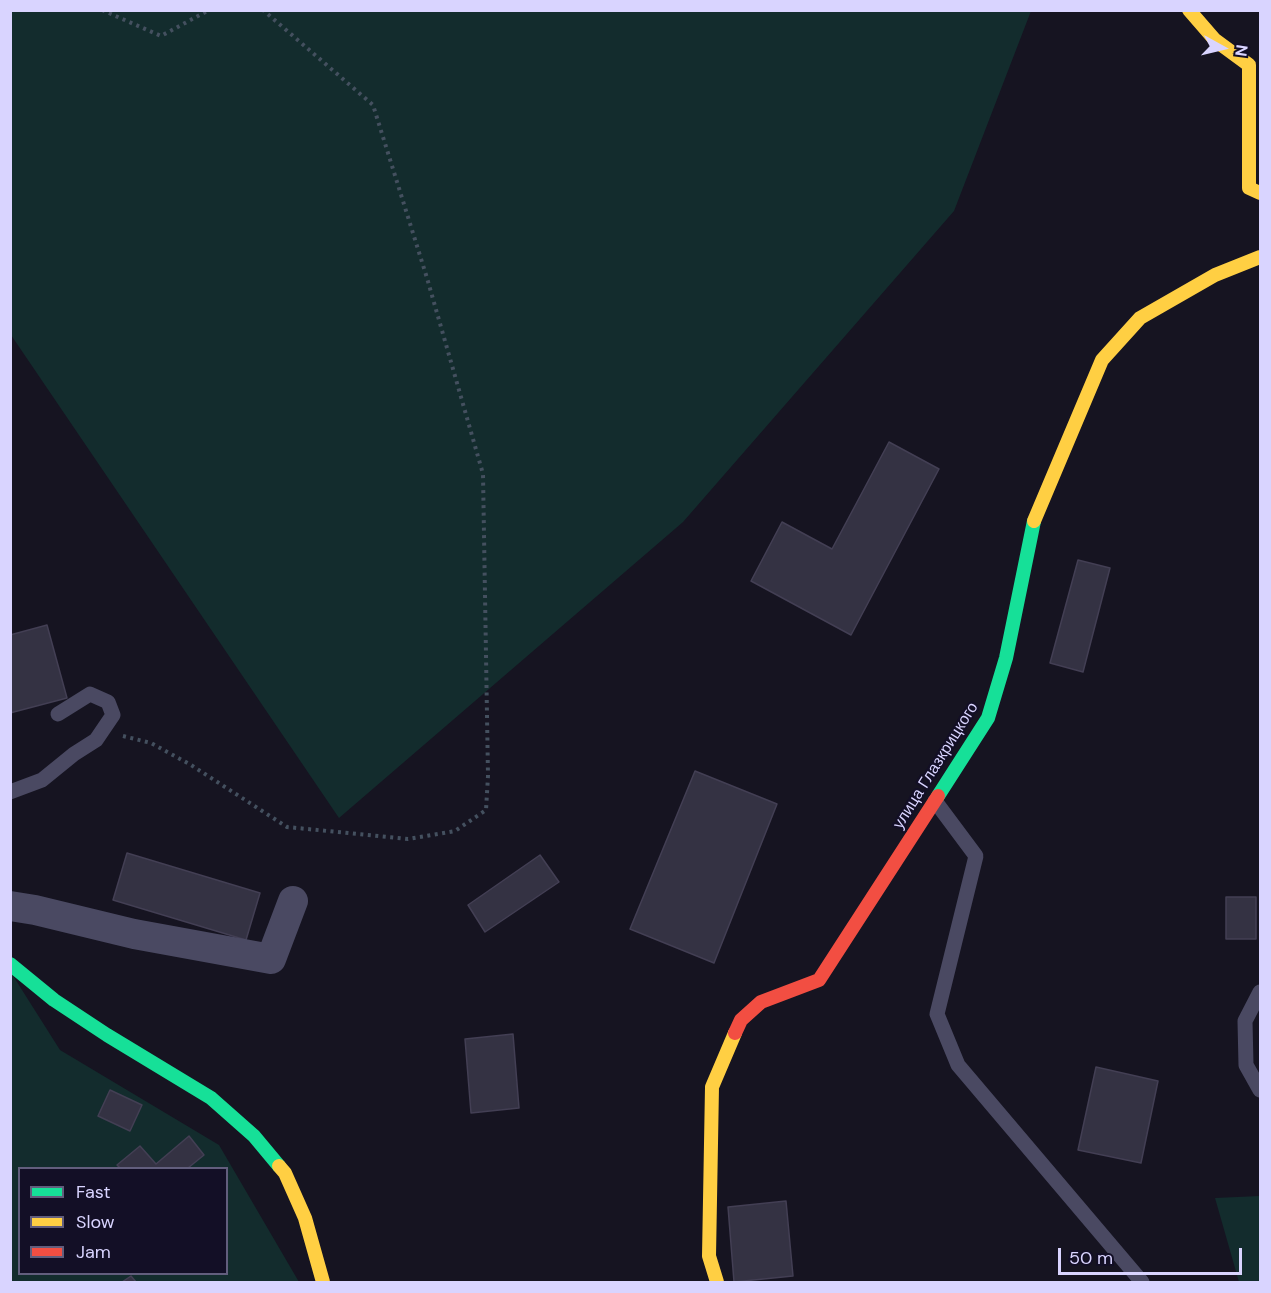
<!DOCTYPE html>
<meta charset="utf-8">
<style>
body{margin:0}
#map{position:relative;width:1271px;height:1293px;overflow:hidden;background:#161421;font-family:"DM Sans",sans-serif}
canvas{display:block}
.frame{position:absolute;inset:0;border:12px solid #d9d4ff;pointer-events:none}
.legend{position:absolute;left:18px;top:1167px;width:210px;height:108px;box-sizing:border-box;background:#130f26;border:2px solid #625e7d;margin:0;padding:8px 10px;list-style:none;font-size:18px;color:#d9d4ff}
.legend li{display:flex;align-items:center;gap:12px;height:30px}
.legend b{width:30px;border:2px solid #625e7d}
.north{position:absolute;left:1193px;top:18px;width:60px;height:60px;-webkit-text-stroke:4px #130f26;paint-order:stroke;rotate:98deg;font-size:16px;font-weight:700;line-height:24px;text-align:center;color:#d9d4ff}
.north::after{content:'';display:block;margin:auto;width:21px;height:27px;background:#d9d4ff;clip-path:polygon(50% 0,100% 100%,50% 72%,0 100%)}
.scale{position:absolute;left:1058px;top:1248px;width:184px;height:27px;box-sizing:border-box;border:3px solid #d9d4ff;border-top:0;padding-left:8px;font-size:18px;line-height:21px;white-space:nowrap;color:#d9d4ff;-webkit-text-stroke:4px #130f26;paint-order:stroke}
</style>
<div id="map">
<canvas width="1271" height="1293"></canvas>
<div class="frame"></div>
<ul class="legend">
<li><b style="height:8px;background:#16e098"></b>Fast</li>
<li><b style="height:8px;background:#ffcf43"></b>Slow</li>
<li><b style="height:8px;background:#f24e42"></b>Jam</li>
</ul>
<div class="north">N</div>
<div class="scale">50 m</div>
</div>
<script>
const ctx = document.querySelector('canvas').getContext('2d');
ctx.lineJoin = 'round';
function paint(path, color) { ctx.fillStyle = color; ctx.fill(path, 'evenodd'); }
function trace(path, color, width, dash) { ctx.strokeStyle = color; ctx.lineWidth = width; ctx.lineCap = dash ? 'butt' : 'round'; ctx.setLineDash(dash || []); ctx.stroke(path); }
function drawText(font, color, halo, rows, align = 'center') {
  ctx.font = font + ' "DM Sans",sans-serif'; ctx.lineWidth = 4.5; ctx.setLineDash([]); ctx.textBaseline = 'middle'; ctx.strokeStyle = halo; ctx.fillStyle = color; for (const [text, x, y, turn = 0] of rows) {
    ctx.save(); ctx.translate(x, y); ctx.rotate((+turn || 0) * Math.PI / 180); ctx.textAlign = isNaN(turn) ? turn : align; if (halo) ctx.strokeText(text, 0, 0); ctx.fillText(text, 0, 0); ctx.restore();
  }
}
const green = new Path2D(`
 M10,11L11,10L1031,11L954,211L683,522L339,818L11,335Z
 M10,971L60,1050L219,1145L299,1282H11ZM20,1168H226V1274H20Z
 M1260,1196V1282H1239L1215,1198Z`);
const building = new Path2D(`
 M889,442L939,469L851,635L751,581L782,522L832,549Z
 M1078,560L1110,568L1083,672L1050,663Z
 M47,625L67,698L10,713V635Z
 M695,771L777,804L714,963L630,929Z
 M127,853L260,893L246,940L113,900Z
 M540,855L559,882L485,932L468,905Z
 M1226,897H1256V939H1226Z
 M513,1034L519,1108L471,1113L465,1039Z
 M1096,1067L1158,1081L1141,1163L1078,1150Z
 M110,1090L142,1105L130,1131L98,1116Z
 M189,1136L204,1155L188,1168H120L117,1165L140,1146L156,1164Z
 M786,1201L793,1276L734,1282L728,1207Z
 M131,1276L136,1282H122Z`);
const path = new Path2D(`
 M102,10L161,36L209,10
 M123,736L151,743L191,765L287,827L408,839L455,831L486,810L488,776L483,474L427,278L373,105L263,10`);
const lane = new Path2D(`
 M10,792L42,780L74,754L96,740L113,715L108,702L90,694L58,714
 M935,801L976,856L937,1014L958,1065L1142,1282
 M1260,992L1245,1021L1246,1065L1260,1090`);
const street = new Path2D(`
 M10,906L35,910L134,934L271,959L293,901`);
const fast = new Path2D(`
 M938,796L988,718L1006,658L1034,521
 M10,964L54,1000L107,1035L211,1098L254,1136L279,1166`);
const slow = new Path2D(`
 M1189,10L1215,40L1249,65V188L1260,193
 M1034,521L1102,360L1140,318L1215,275L1260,257
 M279,1166L285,1173L305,1218L323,1282
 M717,1282L709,1256L712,1087L735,1033`);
const jam = new Path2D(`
 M735,1033L741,1020L761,1002L819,980L938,796`);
const streetNames = [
 ["улица Глазкрицкого",936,766,-58]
];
paint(green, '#132c2d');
paint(building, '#343243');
trace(building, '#433f54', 1.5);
trace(path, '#44505f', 4, [3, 4.5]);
trace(lane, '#4a4962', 15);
trace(street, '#4a4962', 30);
trace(fast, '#16e098', 14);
trace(slow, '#ffcf43', 14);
trace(jam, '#f24e42', 14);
drawText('16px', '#d9d4ff', '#130f26', streetNames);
</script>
